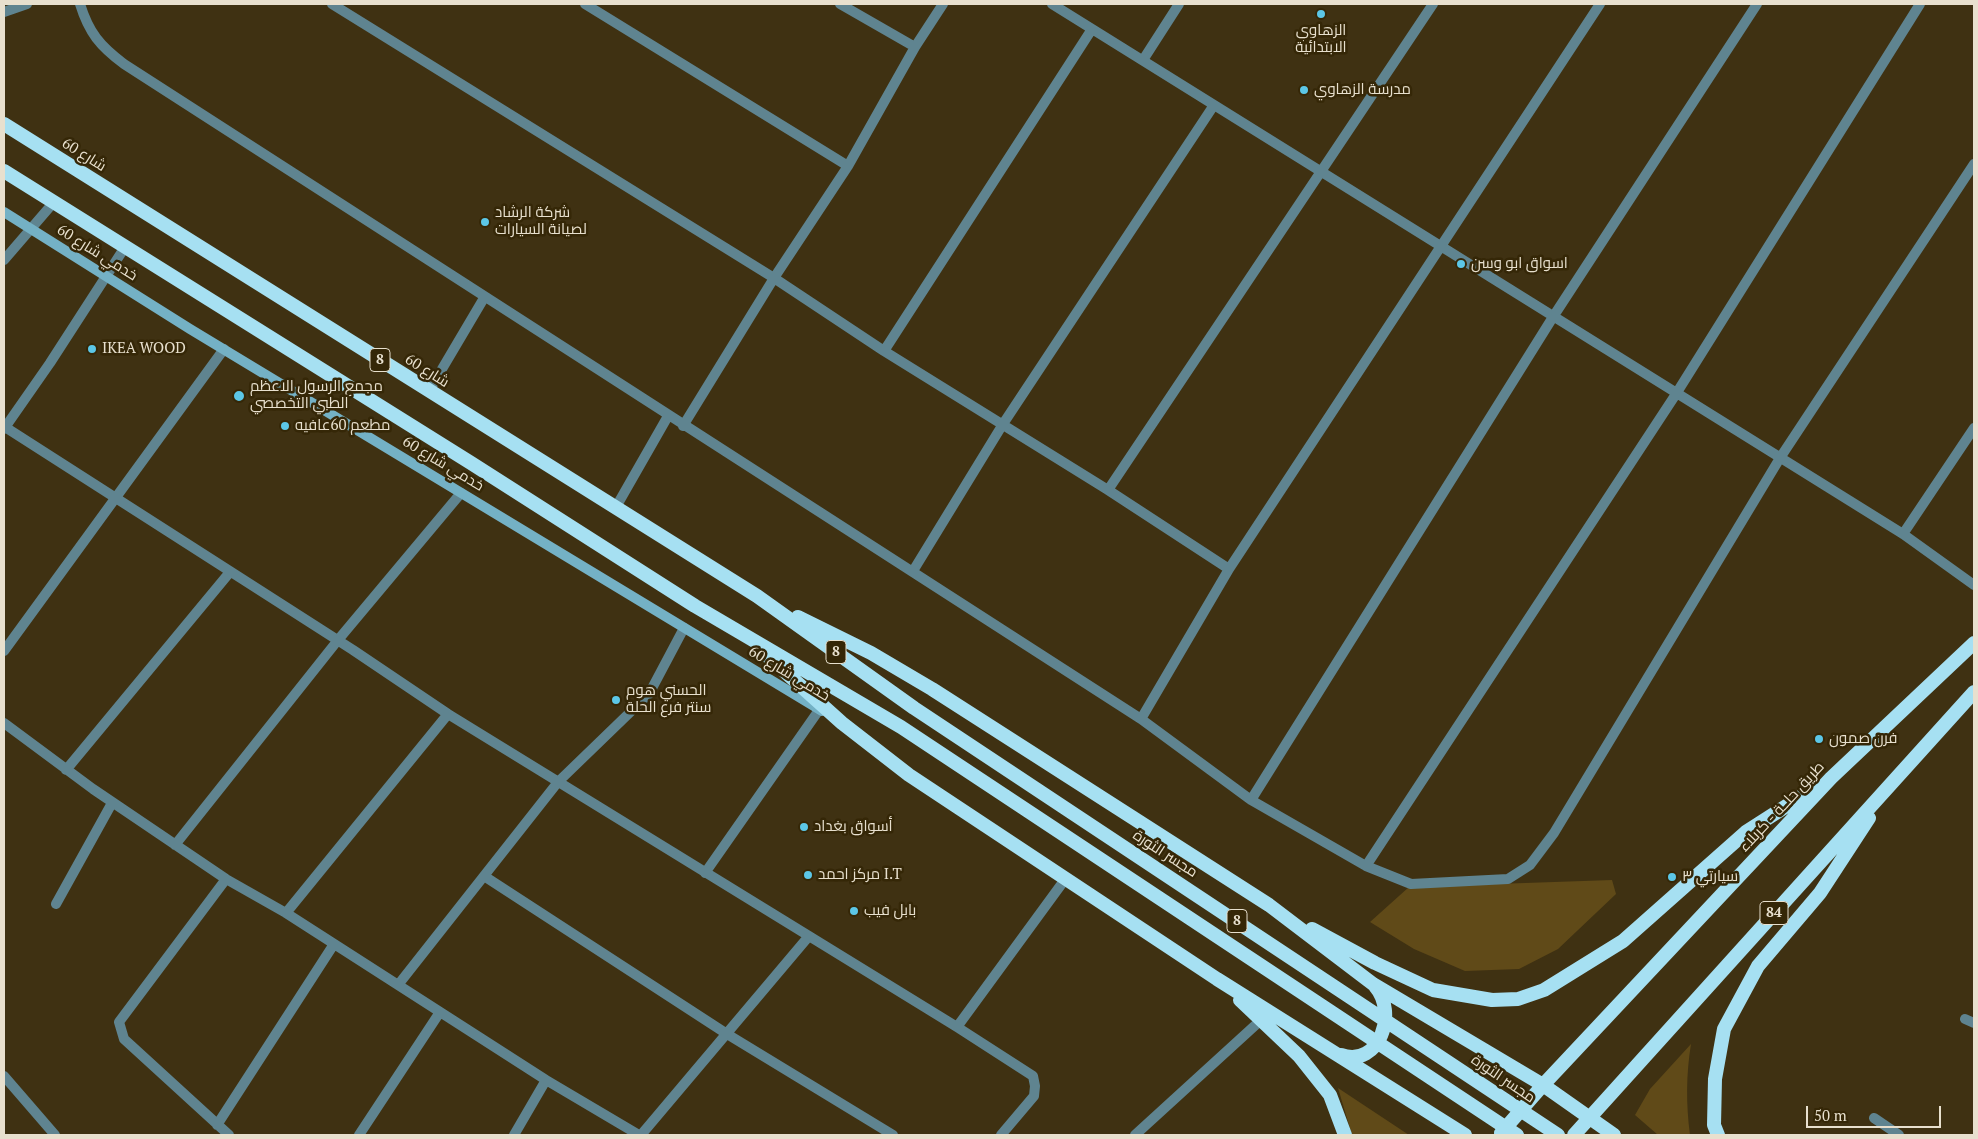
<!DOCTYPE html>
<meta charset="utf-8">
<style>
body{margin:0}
#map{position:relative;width:1978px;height:1139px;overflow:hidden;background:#3f3112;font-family:"PT Serif",serif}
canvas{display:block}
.frame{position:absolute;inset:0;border:5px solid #e8e0ce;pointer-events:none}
.scale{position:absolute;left:1806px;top:1106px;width:135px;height:22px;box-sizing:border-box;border:2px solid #e8e0ce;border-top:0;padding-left:6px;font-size:15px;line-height:18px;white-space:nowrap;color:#e8e0ce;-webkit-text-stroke:4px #352707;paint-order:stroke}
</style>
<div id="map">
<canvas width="1978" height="1139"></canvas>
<div class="frame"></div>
<div class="scale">50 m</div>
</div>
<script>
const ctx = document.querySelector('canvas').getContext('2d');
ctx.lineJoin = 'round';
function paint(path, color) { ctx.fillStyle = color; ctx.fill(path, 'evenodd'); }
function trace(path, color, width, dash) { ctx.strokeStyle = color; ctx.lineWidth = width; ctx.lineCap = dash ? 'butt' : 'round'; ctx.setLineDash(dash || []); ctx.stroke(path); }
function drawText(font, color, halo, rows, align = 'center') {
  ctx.font = font + ' "PT Serif",Cairo,serif'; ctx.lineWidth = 5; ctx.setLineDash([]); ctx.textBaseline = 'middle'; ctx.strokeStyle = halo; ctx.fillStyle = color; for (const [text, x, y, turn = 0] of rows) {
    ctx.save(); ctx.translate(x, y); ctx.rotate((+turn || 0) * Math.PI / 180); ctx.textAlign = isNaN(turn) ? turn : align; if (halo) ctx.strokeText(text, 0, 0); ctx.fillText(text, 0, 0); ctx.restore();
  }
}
const green = new Path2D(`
 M1612,880L1616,894L1558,949L1519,969L1465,971L1414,949L1370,922L1409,887Z
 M1691,1044C1686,1075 1686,1104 1690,1135H1658L1635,1115L1650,1089Z
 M1338,1088L1409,1135H1352Z`);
const service = new Path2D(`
 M1965,1019L1974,1023
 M1874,1118L1899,1135`);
const minor = new Path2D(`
 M80,4C89,33 100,46 124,64L1141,719L1251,800L1366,866L1411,884L1508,879L1530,865L1554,833L1780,458L1974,164
 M332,4L774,278L884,351L1108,490L1229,569
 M585,4L848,166
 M840,4L915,47
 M1052,4L1903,534L1974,585
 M1143,60L1179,4
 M4,260L54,202
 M884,351L1092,29
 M429,391L484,298
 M683,426L774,278L848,166L915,47L943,4
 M5,427L353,650L448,714L957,1027L1033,1076L1035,1086L1034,1096L1001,1135
 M4,429L50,363L125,247
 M1108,490L1433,4
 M616,507L668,416
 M1903,534L1974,428
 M913,571L1003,424L1214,105
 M4,651L224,349
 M1141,719L1229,569L1600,4
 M4,723L93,789L226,879L286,913L546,1080L639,1135
 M66,770L230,572
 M1251,800L1553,317L1757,4
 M175,845L338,640L461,493
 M1366,866L1676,394L1920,4
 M705,873L819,710
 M484,876L727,1034L893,1135
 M226,879L119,1022L124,1039L229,1135
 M56,904L112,803
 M286,913L448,714
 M398,985L558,782L649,694L684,628
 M957,1027L1066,878
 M217,1125L334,944
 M359,1135L440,1012
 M514,1135L546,1080
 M641,1135L809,936
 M1135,1135L1261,1020`);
const tertiary = new Path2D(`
 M4,12L27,4
 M4,1076L55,1135`);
const secondary = new Path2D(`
 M4,212L190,329L822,711`);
const trunk = new Path2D(`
 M4,124L757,596L914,708L1558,1135
 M4,171L471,463L695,606L901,727L1517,1135
 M798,617L871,653L932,689L1269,905L1373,984L1543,1085L1614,1135
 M763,652L842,723L909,775L1217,979L1465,1135
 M1312,929L1375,963L1433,990L1492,1000L1518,999L1544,990L1623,941L1746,832L1813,789
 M1240,1000L1299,1056L1330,1095L1345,1135
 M1341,1055C1380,1068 1398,1012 1375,986
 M1501,1133L1543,1085L1831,778L1974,643
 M1574,1135L1974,692
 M1718,1135L1714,1125L1715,1079L1724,1029L1758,966L1820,893L1869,818`);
const markers = [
 [1321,14,5,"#5cc7e7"],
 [1304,90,5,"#5cc7e7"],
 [485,222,5,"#5cc7e7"],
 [1461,264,5,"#5cc7e7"],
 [92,349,5,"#5cc7e7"],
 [239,396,6,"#5cc7e7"],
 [285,426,5,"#5cc7e7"],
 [616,700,5,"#5cc7e7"],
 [1819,739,5,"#5cc7e7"],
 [804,827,5,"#5cc7e7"],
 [808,875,5,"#5cc7e7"],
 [1672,877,5,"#5cc7e7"],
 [854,911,5,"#5cc7e7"]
];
const shields = [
 [380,360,20],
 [836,652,20],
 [1774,913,28],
 [1237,921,20]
];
const shieldNames = [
 ["8",380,360],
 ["8",836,652],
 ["84",1774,913],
 ["8",1237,921]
];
const poiNames = [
 ["الزهاوي",1321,31,"center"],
 ["الابتدائية",1321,48,"center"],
 ["مدرسة الزهاوي",1314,90],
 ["شركة الرشاد",495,213],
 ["لصيانة السيارات",495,230],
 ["اسواق ابو وسن",1471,264],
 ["IKEA WOOD",102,349],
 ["مجمع الرسول الاعظم",250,387],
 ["الطبي التخصصي",250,404],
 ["مطعم 60عافيه",295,426],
 ["الحسني هوم",626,691],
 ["سنتر فرع الحلة",626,708],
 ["فرن صمون",1829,739],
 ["أسواق بغداد",814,827],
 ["مركز احمد I.T",818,875],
 ["سيارتي ٣",1682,877],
 ["بابل فيب",864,911]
];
const streetNames = [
 ["شارع 60",84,155,32],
 ["خدمي شارع 60",97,253,32],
 ["شارع 60",427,371,32],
 ["خدمي شارع 60",443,464,31],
 ["خدمي شارع 60",789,674,31],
 ["طريق حلــة - كربلاء",1782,807,-47],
 ["مجسر الثورة",1165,854,33],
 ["مجسر الثورة",1503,1079,34]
];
paint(green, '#604a18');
trace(service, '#5f8490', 10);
trace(minor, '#5f8490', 10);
trace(tertiary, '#5f8490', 10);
trace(secondary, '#74b1c5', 10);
trace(trunk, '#a6e0f2', 14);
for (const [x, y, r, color] of markers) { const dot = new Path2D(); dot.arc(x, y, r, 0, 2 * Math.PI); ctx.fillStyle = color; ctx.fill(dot); trace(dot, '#352707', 2); }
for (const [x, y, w] of shields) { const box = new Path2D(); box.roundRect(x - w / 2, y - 11.5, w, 23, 4); ctx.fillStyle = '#352707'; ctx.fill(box); trace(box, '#e8e0ce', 1); }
drawText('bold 14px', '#e8e0ce', null, shieldNames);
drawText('15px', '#e8e0ce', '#352707', poiNames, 'left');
drawText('15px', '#e8e0ce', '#352707', streetNames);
</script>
